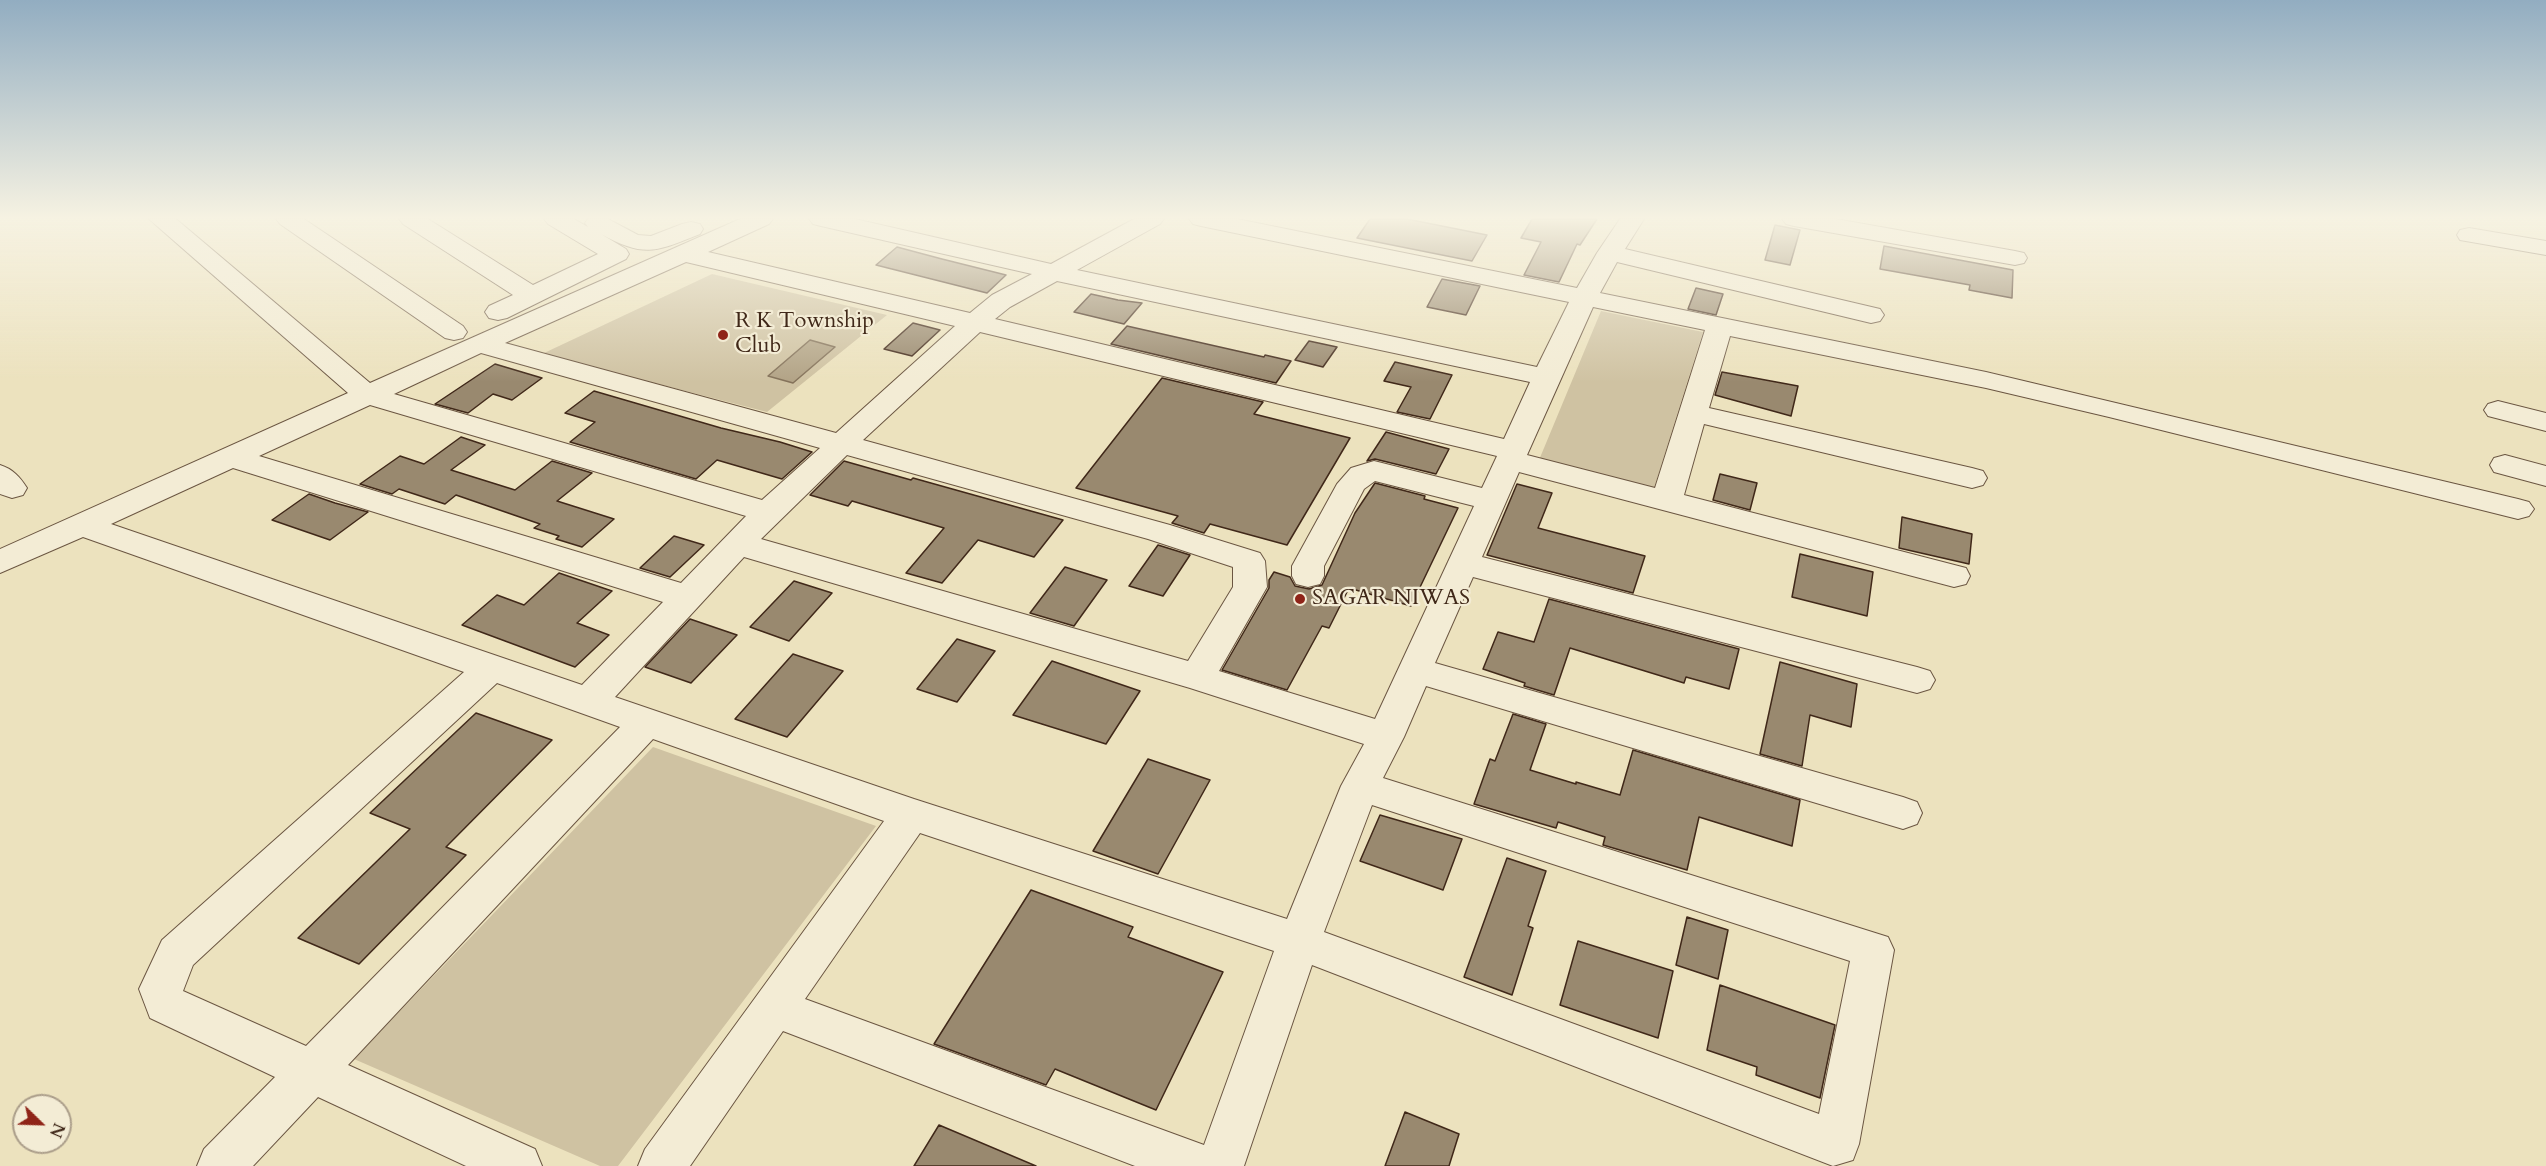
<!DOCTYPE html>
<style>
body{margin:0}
#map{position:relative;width:2546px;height:1166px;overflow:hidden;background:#ece2be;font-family:Cardo,serif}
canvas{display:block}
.north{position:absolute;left:12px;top:1094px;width:60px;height:60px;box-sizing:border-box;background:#f3ecd5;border:2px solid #ab9e8a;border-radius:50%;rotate:113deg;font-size:16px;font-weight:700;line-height:24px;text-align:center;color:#402819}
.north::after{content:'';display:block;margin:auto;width:21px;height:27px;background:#8f2418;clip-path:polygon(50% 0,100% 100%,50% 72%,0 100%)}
</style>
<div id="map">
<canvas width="2546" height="1166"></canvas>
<div class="north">N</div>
</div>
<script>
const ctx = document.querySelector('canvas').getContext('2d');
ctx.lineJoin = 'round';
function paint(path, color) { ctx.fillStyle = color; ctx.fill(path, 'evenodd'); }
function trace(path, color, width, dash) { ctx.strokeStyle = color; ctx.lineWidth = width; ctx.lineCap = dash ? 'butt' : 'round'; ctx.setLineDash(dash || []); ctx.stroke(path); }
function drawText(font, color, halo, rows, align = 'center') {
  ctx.font = font + ' Cardo,serif'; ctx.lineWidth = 4.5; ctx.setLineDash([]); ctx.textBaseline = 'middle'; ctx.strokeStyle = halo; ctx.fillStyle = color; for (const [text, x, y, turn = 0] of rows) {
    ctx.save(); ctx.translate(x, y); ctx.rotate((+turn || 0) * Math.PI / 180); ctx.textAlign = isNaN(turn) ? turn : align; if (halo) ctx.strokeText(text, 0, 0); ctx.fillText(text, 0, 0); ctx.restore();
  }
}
const green = new Path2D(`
 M712,274L887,315L767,412L542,354Z
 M1601,311L1703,332L1654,488L1539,460Z
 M653,747L876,826L618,1166H600L354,1059Z`);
const water = new Path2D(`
 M810,340L835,347L793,383L768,376Z`);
const building = new Path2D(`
 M1370,219H1407L1487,235L1472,261L1357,238Z
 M1532,219H1597L1580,245L1577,244L1559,282L1524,275L1541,242L1521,238Z
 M1775,225L1800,230L1790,265L1765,260Z
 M1884,246L2013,270L2012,298L1969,290L1970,285L1880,269Z
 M897,247L942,259L1006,275L987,293L876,265Z
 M1442,279L1480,286L1466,315L1427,307Z
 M1696,288L1723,294L1716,315L1688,309Z
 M1091,294L1118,300L1142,303L1124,324L1074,312Z
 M913,323L940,330L912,356L884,349Z
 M1127,326L1264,357L1265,355L1291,361L1276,383L1111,344Z
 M1309,341L1337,347L1323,367L1295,360Z
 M1395,362L1452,375L1430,419L1397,412L1411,387L1384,381Z
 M495,364L542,378L512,400L493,394L468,413L435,404Z
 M1722,372L1798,386L1791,416L1715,395Z
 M1162,378L1263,402L1254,414L1350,438L1287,545L1210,524L1204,533L1172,523L1178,516L1076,488Z
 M594,391L721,428L780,442L812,452L782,479L717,460L696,479L570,442L595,422L565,413Z
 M1386,432L1449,449L1436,474L1375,459L1367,461Z
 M461,437L485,445L451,470L515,490L552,461L592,473L557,501L614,519L582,547L556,539L559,536L534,528L540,524L456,495L445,504L399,489L392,494L360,484L400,456L424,464Z
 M844,461L911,480L913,478L1063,520L1034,557L978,540L942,583L906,573L944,528L852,501L848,506L810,495Z
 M1720,474L1757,483L1750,510L1713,500Z
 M1375,483L1425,496L1424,499L1458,508L1411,606L1349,588L1329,628L1322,626L1287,690L1222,670L1269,588V580L1274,572L1290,577L1295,586L1309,589L1322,585L1355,513Z
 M1517,484L1552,493L1538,528L1645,556L1633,593L1487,555Z
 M309,494L335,503L368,512L330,540L272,520Z
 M1902,517L1972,534L1969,564L1899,548Z
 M674,536L704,545L670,577L640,568Z
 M1158,545L1190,555L1163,596L1129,586Z
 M1800,554L1873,572L1867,616L1792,597Z
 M1065,567L1107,580L1074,626L1030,613Z
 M559,573L612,591L577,623L609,635L575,667L462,625L497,595L524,605Z
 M794,581L832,593L789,641L750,627Z
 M1549,599L1739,649L1729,689L1686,677L1684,683L1570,648L1554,695L1524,686L1525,683L1483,669L1498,632L1534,642Z
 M690,619L737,635L691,683L645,667Z
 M957,639L995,651L957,702L917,689Z
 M793,654L843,671L787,737L735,719Z
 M1052,661L1140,691L1106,744L1013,715Z
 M1780,662L1857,684L1851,727L1810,715L1802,766L1760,754Z
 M476,713L552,740L446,847L466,855L359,964L298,938L410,829L370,813Z
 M1513,714L1546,724L1530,770L1576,784V782L1620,795L1633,750L1800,800L1792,846L1699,817L1687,870L1603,845L1605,837L1558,822L1556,828L1474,804L1490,759L1495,761Z
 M1148,759L1210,780L1158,874L1093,851Z
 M1380,815L1462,839L1443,890L1360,861Z
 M1507,858L1546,871L1528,926L1533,928L1512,995L1464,977Z
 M1031,890L1133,927L1128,937L1223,972L1156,1110L1055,1069L1046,1085L934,1044Z
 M1687,917L1728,930L1718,979L1676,965Z
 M1578,941L1673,971L1658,1038L1560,1005Z
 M1720,985L1835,1025L1820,1098L1756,1075L1757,1067L1707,1050Z
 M1405,1112L1459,1134L1449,1166H1385Z
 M939,1125L1036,1166H914Z`);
const minor = new Path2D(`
 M149,219H176L370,383L740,219H773L769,224L708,252L970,313L992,295L1032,274L821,226L813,224L809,219H855L1051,264L1134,219H1164L1160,224L1077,270L1537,367L1569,302L1201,226L1193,224L1189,219H1237L1577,288L1597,253L1620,219H1644L1625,249L1880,309L1884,315L1880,321L1871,323L1617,262L1600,293L1986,372L2518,499L2529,502L2534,509L2529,516L2518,519L2109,417L1986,388L1730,336L1709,408L1972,468L1983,471L1987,478L1983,485L1972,488L1704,424L1684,495L1966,568L1970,576L1966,584L1954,587L1519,472L1482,557L1917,667L1930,671L1935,680L1930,689L1917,693L1473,577L1435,663L1903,797L1917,802L1922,813L1917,824L1903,829L1426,686L1404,737L1383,778L1888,937L1894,950L1859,1144L1853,1160L1833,1166L1312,965L1244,1166H1135L783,1031L690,1166H638L645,1149L884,821L653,739L348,1065L535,1149L542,1166H466L318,1097L253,1166H197L204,1149L275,1077L150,1018L139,989L162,940L464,672L83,537L0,573V549L348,393ZM686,262L955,326L836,433L505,343ZM1057,281L1530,382L1504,439L995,319L1010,307ZM1593,307L1705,330L1655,488L1527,455ZM980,332L1497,456L1482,488L1374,461L1351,468L1337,484L1292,566V576L1296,584L1308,587L1320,584L1324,576V566L1364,489L1375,481L1474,506L1375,719L1219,671L1267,587L1265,561L1260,553L1170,525L863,440ZM481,353L820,448L762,500L394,394ZM370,405L746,516L681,583L259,456ZM847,455L1148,539L1233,567V587L1188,661L761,539ZM233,468L663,602L582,685L111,524ZM744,557L1190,688L1364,744L1341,786L1287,919L914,799L615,697ZM497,683L620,727L306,1046L183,991L193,965ZM1372,805L1850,961L1819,1114L1324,932ZM920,833L1274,951L1204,1145L805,999Z
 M276,219H304L463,326L467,332L463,338L454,340L445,338L280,224Z
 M399,219H428L533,285L598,254L548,224L544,219H574L588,227L585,223L588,219H608L638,235L651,236L682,224L691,222L700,224L703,229L700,234C655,252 645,258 601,234L626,249L629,254L626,259L507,318L498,320L489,318L485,312L489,306L513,295L403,224Z
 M1782,219H1836L2015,251L2024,253L2027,258L2024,263L2015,265L1794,226L1786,224Z
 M2469,228L2546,241V255L2460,240L2457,235L2460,230Z
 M2498,401L2546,413V431L2488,416L2484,410L2488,404Z
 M2505,455L2546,466V486L2494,472L2490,465L2494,458Z
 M0,465C13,469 20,477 27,488L23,495L12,498L0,494Z`);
const markers = [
 [723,335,6,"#8f2418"],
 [1300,599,6,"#8f2418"]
];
const poiNames = [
 ["R K Township",735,322],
 ["Club",735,347],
 ["SAGAR NIWAS",1312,599]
];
paint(green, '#cfc2a2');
paint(water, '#b2a386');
trace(water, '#84725a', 1.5);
paint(building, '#99896f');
trace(building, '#402819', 1.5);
trace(minor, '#6b5642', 2);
paint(minor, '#f3ecd5');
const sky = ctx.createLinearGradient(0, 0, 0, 382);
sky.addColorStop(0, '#92adc1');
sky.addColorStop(0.57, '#f6f2e2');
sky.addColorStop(1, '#f6f2e200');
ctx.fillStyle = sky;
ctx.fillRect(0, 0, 2546, 382);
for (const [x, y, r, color] of markers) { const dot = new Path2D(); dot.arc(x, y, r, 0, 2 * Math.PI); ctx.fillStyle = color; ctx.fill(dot); trace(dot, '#f3ecd5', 2); }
drawText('22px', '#402819', '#f3ecd5', poiNames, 'left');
</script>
